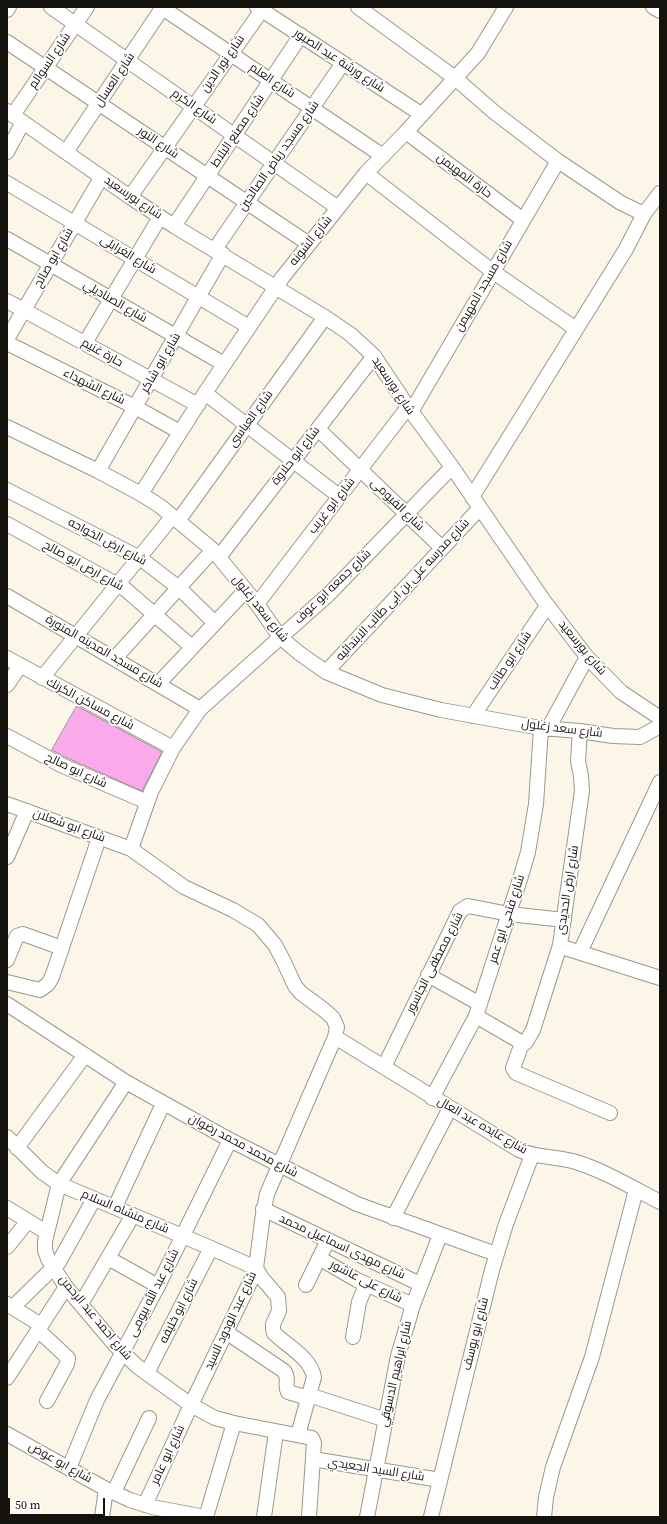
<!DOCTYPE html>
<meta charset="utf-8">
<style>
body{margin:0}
#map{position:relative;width:667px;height:1524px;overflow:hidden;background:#fbf6e7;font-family:"Source Serif 4",serif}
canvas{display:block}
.frame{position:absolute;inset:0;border:8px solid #14120d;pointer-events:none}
.scale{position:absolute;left:8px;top:1498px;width:97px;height:18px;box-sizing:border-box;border:2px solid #14120d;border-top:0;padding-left:5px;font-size:12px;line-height:14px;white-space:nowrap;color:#14120d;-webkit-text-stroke:3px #fff;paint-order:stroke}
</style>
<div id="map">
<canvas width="667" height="1524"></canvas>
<div class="frame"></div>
<div class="scale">50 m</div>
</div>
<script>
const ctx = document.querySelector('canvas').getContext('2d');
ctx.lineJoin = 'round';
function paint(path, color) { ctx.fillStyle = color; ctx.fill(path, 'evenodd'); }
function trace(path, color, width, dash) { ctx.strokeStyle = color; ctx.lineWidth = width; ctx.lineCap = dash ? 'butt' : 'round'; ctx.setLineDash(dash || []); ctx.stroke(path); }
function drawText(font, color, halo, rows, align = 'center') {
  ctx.font = font + ' "Source Serif 4",Cairo,serif'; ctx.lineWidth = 3.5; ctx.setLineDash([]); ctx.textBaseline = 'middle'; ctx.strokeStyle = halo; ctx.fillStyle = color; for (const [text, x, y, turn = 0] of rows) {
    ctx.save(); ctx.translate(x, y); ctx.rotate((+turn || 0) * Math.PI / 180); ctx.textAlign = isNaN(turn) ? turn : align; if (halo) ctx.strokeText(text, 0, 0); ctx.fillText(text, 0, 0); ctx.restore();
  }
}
const building = new Path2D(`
 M77,706L162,752L142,791L65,757L52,750Z`);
const minor = new Path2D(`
 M51,7L338,208
 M161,7L383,156
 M257,7L421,114
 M358,7L455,78L494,112L558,161L621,203L644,214L626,249L472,497
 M653,7L660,11
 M7,10L9,7
 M7,42L309,244
 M7,111L130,197L174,226L325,317L350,334L361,344L374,356L408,407L452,467L544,601L587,657L621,692L660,718
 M13,115L87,7
 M406,132L523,220
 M7,152L23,122
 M66,152L163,7
 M366,173L492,271L576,329
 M7,183L249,327
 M130,197L262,10
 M644,214L660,193
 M174,226L301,35
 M7,239L224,364
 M215,249L343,63
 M7,301L198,405
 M7,339L101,178
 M7,343L135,407L180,432
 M85,343L160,217
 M205,393L339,496
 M411,412L558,161
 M7,427L98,471L141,494L160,506L213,550L257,604L280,637L299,653L326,672L382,695L441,710L541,728L580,731L613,736L640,737L660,726
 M318,429L442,548
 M98,471L223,254
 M7,490L140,558L179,588L215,623
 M141,494L205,393L282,278L366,173L406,132L478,53L506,7
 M178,521L325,317
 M7,524L125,589L192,647
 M219,557L374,356
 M7,596L200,709
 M257,604L408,407
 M7,658L173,748
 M115,658L213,550
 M326,672L480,508
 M42,678L172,517
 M158,684L246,590
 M7,685L20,666
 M473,716L547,606
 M548,729L587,657
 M580,731L578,761L581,776L582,791L560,945L562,947L660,978
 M7,736L61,765L147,802
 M7,804L131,849L184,887L233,910L258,925L275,945L283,960L295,986L301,993L324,1010L333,1018L337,1027L335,1037L267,1194L263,1214L256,1268L253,1276L191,1405L145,1505
 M131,849L151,792L173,748L200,709L329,594L452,467
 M7,857L27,811
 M580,952L660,782
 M7,960L17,936L23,934L62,948
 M428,975L480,1004
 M7,982L40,990L48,984L52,977L99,838
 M7,1004L126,1082L230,1140L357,1204L496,1254
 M476,1016L519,1041L521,1046L513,1068L516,1073L610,1113
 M335,1037L519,1150C536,1158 557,1156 576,1162C605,1171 633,1188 660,1202
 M521,1046L526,1042L533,1030L560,945
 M384,1067L460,911L468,906L509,914L564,920
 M126,1082L59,1184L45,1241V1250L48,1259L66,1287L116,1346L138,1367L191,1405L215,1418L234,1423L312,1438L314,1443L309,1517
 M432,1098L476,1016L521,876L528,852L536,804L541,728
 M7,1137L42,1172L59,1184L211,1248L256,1268L261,1277L278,1297L279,1311L273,1324V1329L274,1333C288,1347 310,1357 314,1377L298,1435
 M17,1148L85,1055
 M115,1207L163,1104
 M7,1208L46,1232
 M263,1209L420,1284
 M393,1218L450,1108
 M7,1247L28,1221
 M108,1258L158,1286
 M319,1258L357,1280L413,1305
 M306,1285L328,1240
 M7,1304L41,1325
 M81,1304L133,1215
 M13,1307L59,1262L94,1199
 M38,1330L68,1358L67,1364L47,1401
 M226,1332L284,1371C290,1378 284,1385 288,1392L308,1398
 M353,1337L359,1302L366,1285
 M147,1373L211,1248
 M7,1378L66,1287
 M309,1395L386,1420
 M7,1434L106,1489L130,1500L152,1507L205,1517
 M313,1459L440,1480
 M69,1468L97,1400L158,1286L230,1140
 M114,1492L149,1418
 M102,1517L106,1489
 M206,1517L234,1423
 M264,1517L276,1432
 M367,1517L398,1356L413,1305L440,1235
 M431,1517L492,1270L506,1224L532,1155
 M544,1517L546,1497L553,1467L592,1357L636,1190`);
const streetNames = [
 ["شارع السوالم",50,61,-56],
 ["شارع ورشة عبد الصبور",339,61,33],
 ["شارع نور الدين",223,64,-55],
 ["شارع العسال",115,80,-56],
 ["شارع العلم",272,81,34],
 ["شارع الكرم",194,107,35],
 ["شارع مصنع البلاط",238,131,-56],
 ["شارع النور",158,143,34],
 ["شارع مسجد رياض الصالحين",279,156,-55],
 ["حارة المهيمن",464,176,37],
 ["شارع بورسعيد",133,198,34],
 ["شارع الشونه",311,241,-51],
 ["شارع الغرابلى",128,255,31],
 ["شارع ابو صالح",54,258,-60],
 ["شارع مسجد المهيمن",484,286,-60],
 ["شارع الصناديلي",115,302,30],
 ["حارة غنيم",102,353,29],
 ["شارع ابو شاكر",161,363,-60],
 ["شارع بورسعيد",393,386,56],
 ["شارع الشهداء",94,387,26],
 ["شارع العباسى",251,419,-54],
 ["شارع ابو حلاوة",296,456,-52],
 ["شارع الفيومى",397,505,44],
 ["شارع ابو غريب",332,506,-52],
 ["شارع ارض الخواجه",107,542,28],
 ["شارع ارض ابو صالح",83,566,29],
 ["شارع جمعه ابو عوف",333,587,-44],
 ["شارع مدرسه على بن ابى طالب الابتدائيه",403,590,-47],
 ["شارع سعد زغلول",260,609,51],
 ["شارع بورسعيد",582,648,50],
 ["شارع مسجد المدينه المنورة",104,652,30],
 ["شارع ابو طالب",510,661,-56],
 ["شارع مساكن الكرنك",90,704,28],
 ["شارع سعد زغلول",562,729,7],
 ["شارع ابو صالح",76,771,25],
 ["شارع ابو شعلان",69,826,20],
 ["شارع ارض الحديدى",568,890,-81],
 ["شارع فتحي ابو عمر",507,919,-72],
 ["شارع مصطفى الجاسور",435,963,-63],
 ["شارع عايده عبد العال",482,1126,30],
 ["شارع محمد محمد رضوان",243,1146,28],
 ["شارع منشاه السلام",125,1212,23],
 ["شارع مهدى اسماعيل محمد",342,1247,25],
 ["شارع على عاشور",366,1282,27],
 ["شارع عبد الله بيومى",154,1293,-63],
 ["شارع ابو خليفه",179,1311,-63],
 ["شارع احمد عبد الرحمن",95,1318,50],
 ["شارع عبد الودود السيد",231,1321,-65],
 ["شارع ابو يوسف",476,1334,-76],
 ["شارع ابراهيم الدسوقي",396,1374,-77],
 ["شارع ابو عامر",168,1455,-65],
 ["شارع ابو عوض",60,1463,29],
 ["شارع السيد الجعيدي",376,1470,9]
];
paint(building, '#faa9ea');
trace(building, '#9b8e98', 1);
trace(minor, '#9c988a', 16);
trace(minor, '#fff', 14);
drawText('12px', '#14120d', '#fff', streetNames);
</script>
